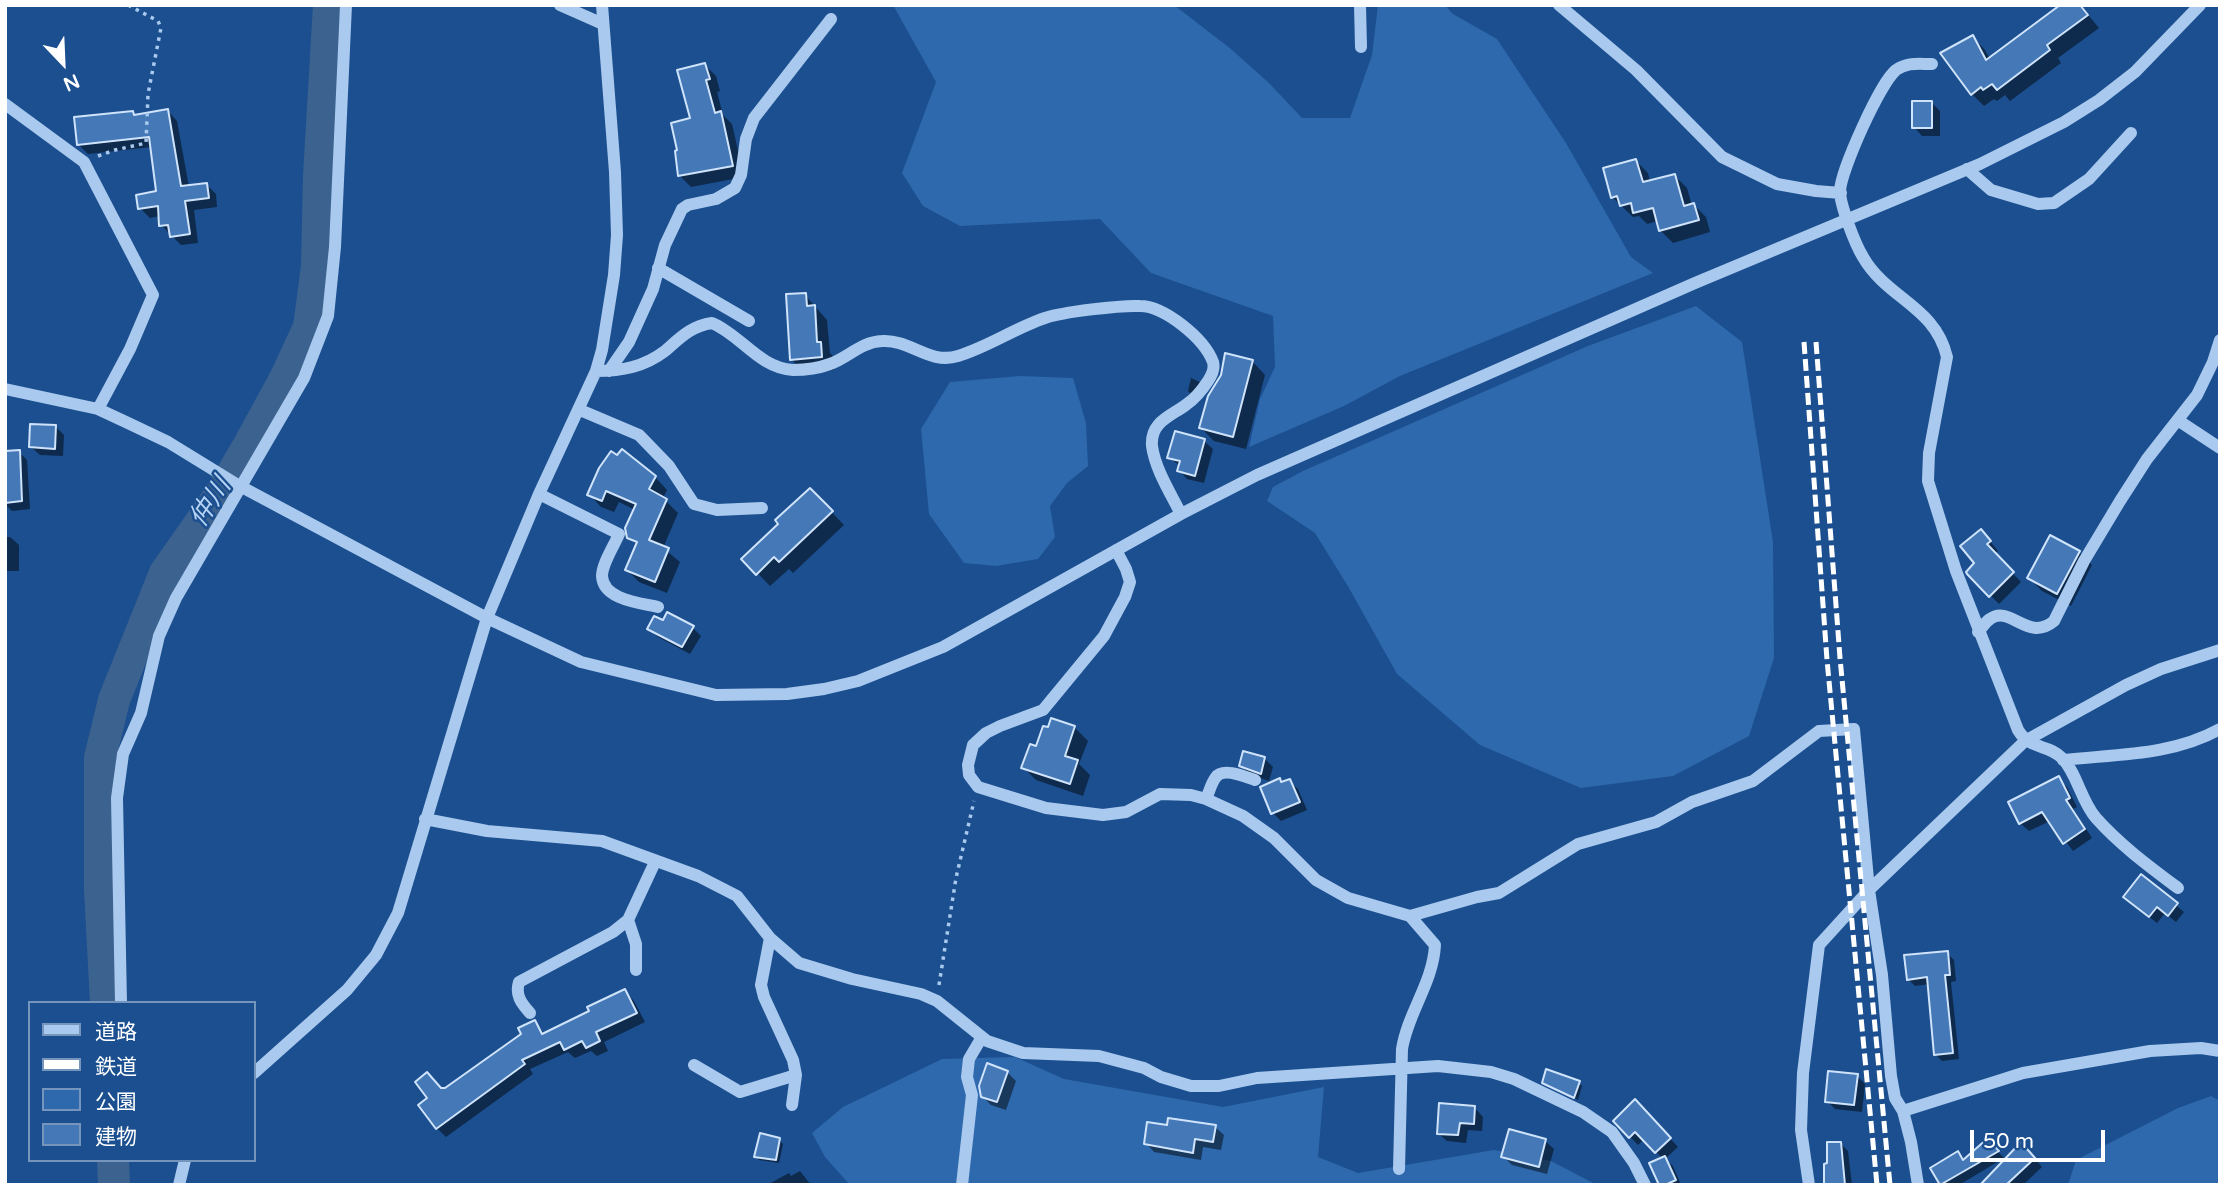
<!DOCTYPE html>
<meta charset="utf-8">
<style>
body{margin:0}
#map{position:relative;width:2225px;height:1190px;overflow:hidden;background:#1b4f8f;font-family:"Varela Round","Noto Sans JP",sans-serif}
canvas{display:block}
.frame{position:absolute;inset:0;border:7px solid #fff;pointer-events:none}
.legend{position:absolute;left:28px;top:1001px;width:228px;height:161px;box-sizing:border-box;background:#1b4f8f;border:2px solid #7695bc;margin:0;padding:9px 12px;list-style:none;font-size:21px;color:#fff}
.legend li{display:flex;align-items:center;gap:14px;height:35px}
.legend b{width:35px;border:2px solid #7695bc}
.north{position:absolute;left:28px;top:28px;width:70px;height:70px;-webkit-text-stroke:5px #1b4f8f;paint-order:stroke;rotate:157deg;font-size:19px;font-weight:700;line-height:28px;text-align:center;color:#fff}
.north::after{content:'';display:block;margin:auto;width:24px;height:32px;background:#fff;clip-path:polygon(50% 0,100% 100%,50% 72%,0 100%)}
.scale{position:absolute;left:1970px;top:1130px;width:135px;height:32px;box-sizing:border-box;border:4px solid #fff;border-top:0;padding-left:9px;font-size:21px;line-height:24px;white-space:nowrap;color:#fff;-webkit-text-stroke:5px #1b4f8f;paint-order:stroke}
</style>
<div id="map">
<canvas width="2225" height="1190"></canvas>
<div class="frame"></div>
<ul class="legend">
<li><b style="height:9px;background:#a9c9ee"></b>道路</li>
<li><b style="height:9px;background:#fff"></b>鉄道</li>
<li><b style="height:19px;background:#2e69ad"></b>公園</li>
<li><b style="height:19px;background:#4478b7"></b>建物</li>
</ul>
<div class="north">N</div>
<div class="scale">50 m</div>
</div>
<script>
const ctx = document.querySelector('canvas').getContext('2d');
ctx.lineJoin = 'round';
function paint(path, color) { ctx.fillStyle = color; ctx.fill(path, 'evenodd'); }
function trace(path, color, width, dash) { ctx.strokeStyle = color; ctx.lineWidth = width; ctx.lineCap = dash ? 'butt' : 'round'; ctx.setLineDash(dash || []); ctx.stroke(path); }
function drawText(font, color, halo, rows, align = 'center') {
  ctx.font = font + ' "Varela Round","Noto Sans JP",sans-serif'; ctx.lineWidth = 5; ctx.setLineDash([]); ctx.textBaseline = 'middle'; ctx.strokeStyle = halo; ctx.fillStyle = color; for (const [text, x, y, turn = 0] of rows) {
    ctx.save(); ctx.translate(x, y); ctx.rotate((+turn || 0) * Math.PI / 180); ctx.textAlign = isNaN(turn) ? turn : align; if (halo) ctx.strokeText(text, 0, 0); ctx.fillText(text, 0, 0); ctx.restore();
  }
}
const green = new Path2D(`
 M893,5H1174L1231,49L1269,83L1302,118H1350L1372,55L1378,5H1445L1453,14L1497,39L1566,143L1631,257L1653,273L1400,376L1344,406L1249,447L1260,399L1275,367L1273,316L1151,273L1100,219L960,226L923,206L902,173L936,82Z
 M1696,306L1742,342L1773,542L1774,658L1749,736L1673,776L1581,788L1480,745L1397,674L1349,588L1315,533L1267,501L1273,487L1303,471L1588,346Z
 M1020,376L1073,378L1086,423L1088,466L1067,483L1050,506L1055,537L1038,559L996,566L964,563L929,514L921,429L950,382Z
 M1015,1057L1064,1079L1223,1107L1324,1087L1318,1157L1358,1173L1494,1150L1551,1161L1597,1185H850L825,1157L812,1133L843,1107L942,1059Z
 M2211,1096L2220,1101V1185H2068L2076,1160L2178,1108Z`);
const shadow = new Path2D(`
 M2063,5H2080L2099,28L2058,58L2061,63L2010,101L2005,95L1997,101L1994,99L1984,106L1972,94L1973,37L1985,50L1990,59Z
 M705,65L716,76L720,91L717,92L723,115L732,124L744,177L691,187L680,176Z
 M1932,103L1940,111V136H1922L1914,127Z
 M168,111L177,121L189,187L206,184L216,194L217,207L194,210L198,243L181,245L161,225L160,216L150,218L140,208L158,193L152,147L88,154L78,144L133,112L137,117Z
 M1636,161L1648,173L1650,182L1675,176L1687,188L1692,206L1694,205L1706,217L1710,232L1673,243L1661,231L1658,221L1647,224L1639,216L1633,217L1612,197Z
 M805,295L827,320L830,353L833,356L834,370L805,373L792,360Z
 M1252,361L1265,375L1246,449L1214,441L1201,428Z
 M1191,378L1202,383L1192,395L1188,391Z
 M55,426L64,435L63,456L40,455L31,447Z
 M1204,441L1213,449L1204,483L1187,479L1179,470L1180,466L1169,457Z
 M19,452L27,460L30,509L12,511L5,504V453Z
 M655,477L667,490L663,498L678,513L663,548L680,562L667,593L639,582L627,570L637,545L629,537L635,510L619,502L614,512L601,507L589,494Z
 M810,490L844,525L793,573L789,569L770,586L744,559L781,524Z
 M5,537H10L19,545V571H5Z
 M1989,540L1998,551L1994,554L2021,582L1999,604L1968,573L1976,564L1962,546Z
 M2079,552L2092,565L2071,606L2042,591L2029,578Z
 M663,622L693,628L701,636L690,654L658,637L649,629Z
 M1052,720L1075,728L1088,741L1079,764L1090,775L1083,796L1036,780L1023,767L1049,730Z
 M1264,758L1273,767L1269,781L1249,774L1241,765Z
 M2058,778L2067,787L2077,807L2073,809L2092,838L2073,851L2050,821L2029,831L2020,823Z
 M1289,781L1298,789L1307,810L1281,821L1273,813L1282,784Z
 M2141,876L2184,912L2176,922L2165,913L2157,923L2133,904Z
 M1947,953L1954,960L1956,981L1951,982L1959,1059L1942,1061L1935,1054L1930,984L1915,986L1908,979Z
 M625,991L634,1001L645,1022L604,1042L608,1051L597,1056L591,1051L575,1058L568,1052L530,1069L533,1074L446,1137L437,1128L442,1090L523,1035L535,1022L545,1035L592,1012Z
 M1007,1072L1016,1081L1006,1110L991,1105L982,1096Z
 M1857,1076L1865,1084L1862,1112L1835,1109L1827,1101Z
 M1544,1082L1579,1083L1582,1086L1578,1100Z
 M1475,1108L1483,1117L1482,1131L1468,1130L1466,1143L1447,1141L1438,1133Z
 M1644,1110L1678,1147L1665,1159L1673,1166L1681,1185H1661L1663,1159L1644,1139L1638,1145L1615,1121Z
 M1168,1127H1215L1224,1135L1221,1150L1203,1147L1201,1160L1154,1152L1146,1143Z
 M779,1140L783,1144L779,1163L759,1160L756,1156Z
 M1987,1140L2004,1158L1959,1185H1943L1933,1168L1958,1154L1965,1160Z
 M1545,1141L1554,1149L1547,1174L1512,1165L1503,1156Z
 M1840,1143L1848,1151L1852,1185H1826L1829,1165Z
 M2028,1151L2042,1167L2023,1185H1981Z
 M800,1171L811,1185H767L789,1173L791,1176Z`);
const river = new Path2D(`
 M106,1003L100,890V758L114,700L165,573L219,496L250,443L286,377L309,327L317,266L319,176L329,5
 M113,1160L114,1185`);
const building = new Path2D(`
 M2060,5H2080L2088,15L2047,45L2050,50L1997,90L1992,84L1983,90L1981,87L1971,95L1940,53L1973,35L1986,60Z
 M705,63L710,79L706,80L715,113L721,111L733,166L678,176L675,151L677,150L671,123L690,118L677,70Z
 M1912,101H1932V128H1912Z
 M168,109L181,186L207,183L209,198L185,201L190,234L170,237L168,225L159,226L158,206L138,209L136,195L156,191L149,137L77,145L74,117L133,111L134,115Z
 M1636,159L1643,182L1675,174L1684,206L1694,203L1699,220L1659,231L1653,208L1633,213L1631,203L1620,206L1617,196L1611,198L1603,168Z
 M806,293L807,306L815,305L817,342H821L822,357L790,360L786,294Z
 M1225,353L1253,360L1233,437L1199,428L1208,396L1221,375Z
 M30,424L56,425L55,449L29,447Z
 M1175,431L1205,439L1195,476L1177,471L1180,461L1167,458Z
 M622,449L656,476L649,489L667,499L649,540L669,548L655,582L625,570L637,542L627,538L625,528L636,504L606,491L602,501L587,495L599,468L611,451L617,455Z
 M20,450L22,501L5,503V451Z
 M810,488L833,511L779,562L774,557L756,575L741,559L778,524L775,520Z
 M1981,529L1991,541L1987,544L2014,572L1989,597L1967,574L1966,572L1974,563L1960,546Z
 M2050,535L2080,551L2057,594L2027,578Z
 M667,612L694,626L682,647L647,629L654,616L663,620Z
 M1051,718L1075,726L1065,756L1078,760L1070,784L1021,768L1030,744L1036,746L1043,726L1048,727Z
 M1243,751L1265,757L1261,774L1239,766Z
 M2059,776L2070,798L2066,800L2085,829L2063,844L2042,812L2019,824L2008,802Z
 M1280,778L1281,782L1290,779L1300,802L1271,814L1260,787Z
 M2141,874L2178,903L2168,916L2157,907L2149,917L2123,897Z
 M1948,951L1950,975H1945L1953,1053L1934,1055L1927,977L1907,980L1904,955Z
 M625,989L637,1013L596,1032L600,1041L586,1048L582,1041L564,1050L560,1042L522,1060L525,1064L436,1129L418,1105L427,1098L415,1082L427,1072L441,1088H445L521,1034L518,1028L535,1020L542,1034L589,1011L587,1007Z
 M987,1063L1008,1071L997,1102L981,1097L979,1086Z
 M1546,1069L1580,1081L1574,1098L1542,1083Z
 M1828,1071L1858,1074L1854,1105L1825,1102Z
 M1635,1099L1671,1138L1655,1153L1635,1132L1629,1138L1613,1121Z
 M1439,1103L1475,1106L1474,1124L1460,1123L1458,1135L1437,1134Z
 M1168,1118L1216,1125L1213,1142L1195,1139L1193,1153L1144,1144L1147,1122L1167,1125Z
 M1509,1129L1546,1139L1539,1167L1501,1157Z
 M760,1133L780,1138L776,1160L754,1157Z
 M1988,1138L1999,1151L1940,1185L1930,1168L1958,1151L1963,1160Z
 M1827,1142H1841L1845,1185H1824V1164L1827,1163Z
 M2021,1142L2035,1158L2006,1185H1980Z
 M1665,1156L1676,1180L1665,1185H1659L1649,1163Z`);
const path = new Path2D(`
 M98,156L115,150L146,143L148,94L161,28L158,21L128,5
 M939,985L956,878L974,801`);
const minor = new Path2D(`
 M560,5L603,24
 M1360,5L1361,47
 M1559,5L1636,70L1722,157L1777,184L1816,191L1841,193
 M1932,64C1918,64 1907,62 1896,70C1880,83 1841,170 1840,191C1840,205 1855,244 1863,257C1887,299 1935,306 1947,357L1929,453L1928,481L1956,571L2018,730C2031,751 2047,743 2062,758C2077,773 2081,801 2096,818C2120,845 2150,867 2178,888
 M5,104L84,162L153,295L130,349L98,409
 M1967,169L1991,190L2038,204L2054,203L2089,179L2131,133
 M658,268L749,321
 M596,371C622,371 644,367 665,351C680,338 691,326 712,323C741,335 759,368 793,370C804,370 819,368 830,364C849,357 861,342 882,341C910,339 929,365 958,356C988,347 1015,328 1045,318C1062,312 1121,305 1140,306C1164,306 1204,338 1213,362C1215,369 1212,375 1208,381C1202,390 1196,398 1187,404C1172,416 1150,421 1152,446C1155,469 1171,494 1181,514
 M609,371L629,342L653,289L665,245L682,209L688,205L716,199L735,188L741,175L746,139L754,118L831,19
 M5,389L98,409L128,423L168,442L238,485L487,618L581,662L716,695L787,694L824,689L858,681L943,647L1181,514L1257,475L1695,283L1980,164L2064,122L2099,100L2135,72L2200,5
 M580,410L639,435L669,466L694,504L717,510L762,508
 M2179,421L2220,448
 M539,494L619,534C614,546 602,564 602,576C603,600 641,603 658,607
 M1116,550L1126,569L1130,582L1125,597L1104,636L1043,710L1000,726L986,733L973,745L968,765L969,775L978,787L1046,808L1103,815L1126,812L1160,794L1191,795L1206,799L1243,816L1274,838L1316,880L1348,898L1410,916L1477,897L1499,893L1578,844L1656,822L1692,802L1753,781L1819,731L1854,729L1869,890L1882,975L1891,1076L1895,1098L1903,1111L1911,1142L1918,1185
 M1978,632C1982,628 1985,622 1990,619C2010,604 2028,643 2054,621L2084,561L2120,501L2147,459L2197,395L2213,362L2220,340
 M2063,760C2117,754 2171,756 2220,729
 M1206,799C1209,793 1211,783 1216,777C1223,767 1246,777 1255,780
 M425,819L487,831L602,841L698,876L737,896L770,938L799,963L852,979L921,994L937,1001L987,1041L1023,1053L1099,1056L1144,1068L1161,1077L1191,1086H1219L1257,1078L1438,1066L1491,1072L1514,1079L1583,1112L1612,1132L1634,1163L1645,1185
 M628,920L636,944V970
 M770,938L761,985L764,997L793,1060L796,1075L792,1105
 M121,1003L117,798L123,754L141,713L159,636L176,598L304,378L328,316L335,247L346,5
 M530,1013C521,1003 515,995 519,982L613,932L628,920L655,862
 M694,1065L740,1092L796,1075
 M254,1073L347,990L376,955L398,913L487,618L539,494L596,371L602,350L614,275L617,235L615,172L602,5
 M1903,1111L2023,1073L2150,1051L2201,1048L2220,1051
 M1399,1169L1402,1049C1408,1012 1433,983 1435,945L1410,916
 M179,1185L185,1160
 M962,1185L972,1095L967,1077L969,1059L982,1037
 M1809,1185L1801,1130L1803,1073L1819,945L1869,890L2025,741L2126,685L2161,669L2220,650`);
const rail = new Path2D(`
 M1804,342L1827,660L1877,1185
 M1816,342L1840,658L1890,1185`);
const waterNames = [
 ["仲川",211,503,-57]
];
paint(green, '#2e69ad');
paint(shadow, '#0007');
trace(river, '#3c6290', 32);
paint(building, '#4478b7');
trace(building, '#cfe3fa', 2);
trace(path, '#a9c9ee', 3.5, [3.5, 5]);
trace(minor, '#a9c9ee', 12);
trace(rail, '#fff', 5, [12, 5]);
drawText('italic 26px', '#b5d3f5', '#1b4f8f', waterNames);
</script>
